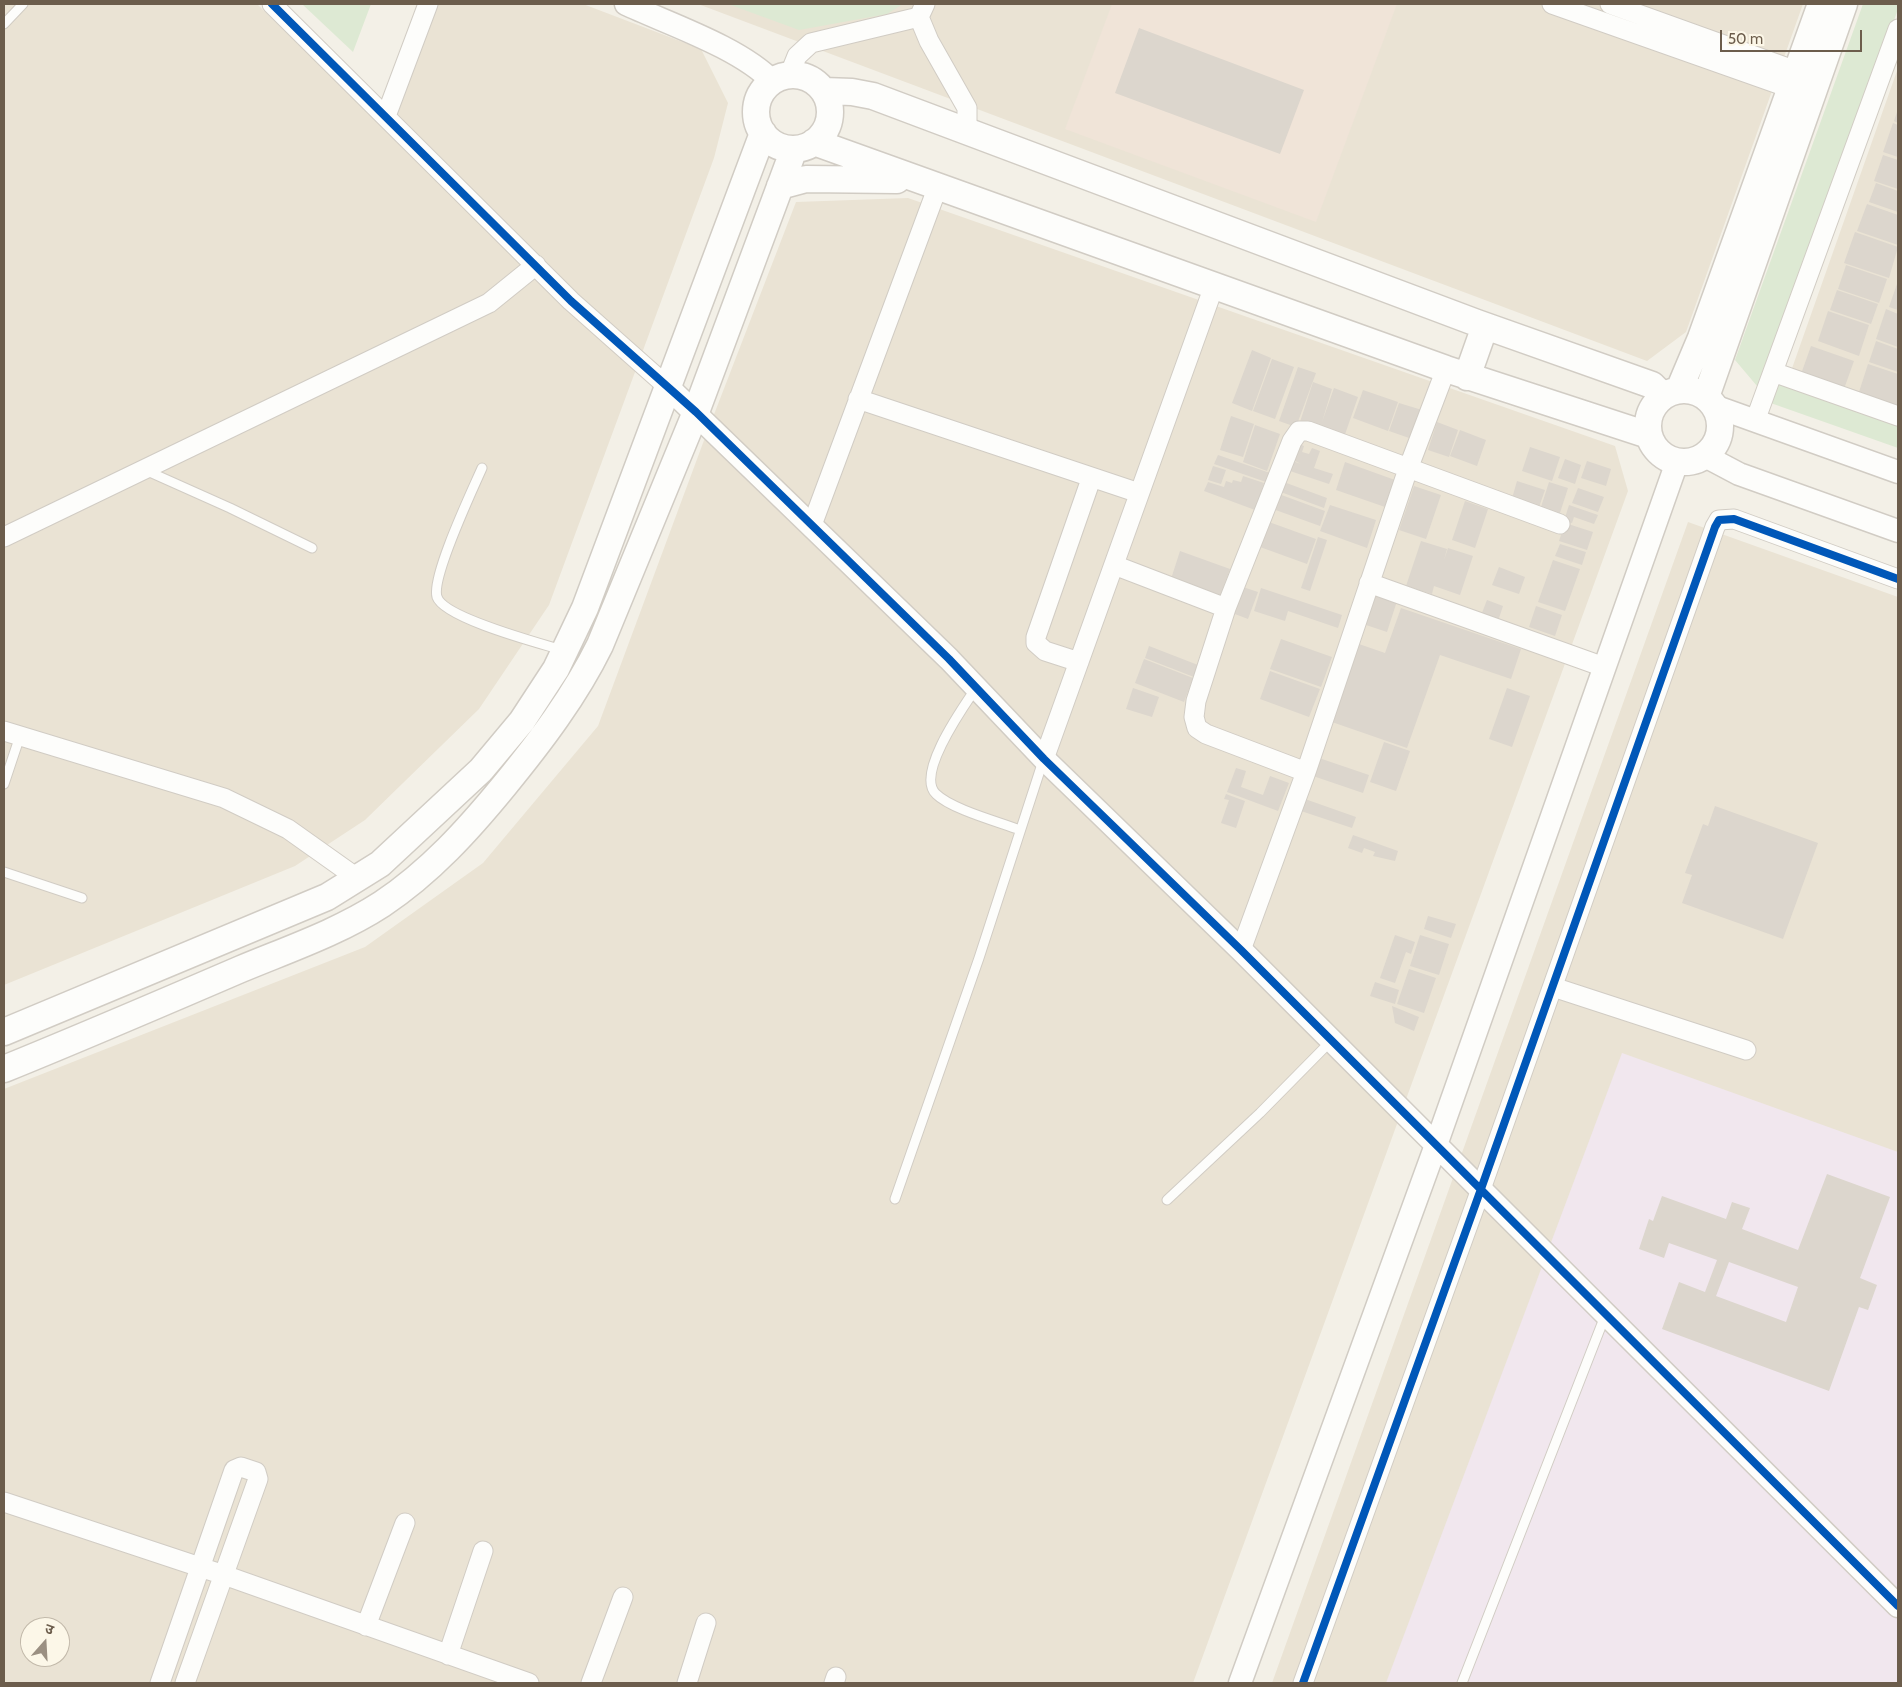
<!DOCTYPE html>
<meta charset="utf-8">
<style>
body{margin:0}
#map{position:relative;width:1902px;height:1687px;overflow:hidden;background:#f3f0e7;font-family:Cabin,"Noto Sans Devanagari",sans-serif}
canvas{display:block}
.frame{position:absolute;inset:0;border:5px solid #6c5d4c;pointer-events:none}
.north{position:absolute;left:20px;top:1617px;width:50px;height:50px;box-sizing:border-box;background:#fcf7e8;border:1px solid #c2b9aa;border-radius:50%;rotate:19deg;font-size:14px;font-weight:700;line-height:20px;text-align:center;color:#6c5d4c}
.north::after{content:'';display:block;margin:auto;width:18px;height:22px;background:#9b9082;clip-path:polygon(50% 0,100% 100%,50% 72%,0 100%)}
.scale{position:absolute;left:1720px;top:30px;width:142px;height:22px;box-sizing:border-box;border:2px solid #6c5d4c;border-top:0;padding-left:6px;font-size:15px;line-height:18px;white-space:nowrap;color:#6c5d4c;-webkit-text-stroke:4px #fcf7e8;paint-order:stroke}
</style>
<div id="map">
<canvas width="1902" height="1687"></canvas>
<div class="frame"></div>
<div class="north">उ</div>
<div class="scale">50 m</div>
</div>
<script>
const ctx = document.querySelector('canvas').getContext('2d');
ctx.lineJoin = 'round';
function paint(path, color) { ctx.fillStyle = color; ctx.fill(path, 'evenodd'); }
function trace(path, color, width, dash) { ctx.strokeStyle = color; ctx.lineWidth = width; ctx.lineCap = dash ? 'butt' : 'round'; ctx.setLineDash(dash || []); ctx.stroke(path); }
const residential = new Path2D(`
 M4,4H257L382,126L430,4H583L701,49L728,103L714,158L549,605L479,709L365,820L295,866L4,985Z
 M698,4H1803L1686,332L1647,361Z
 M1898,68V412L1790,374Z
 M908,198L1615,446L1628,491L1193,1683H4V1089L365,947L483,863L598,726L703,443L796,202ZM30,1627H60V1657H30Z
 M1688,522L1898,597V1683H1272Z`);
const commercial = new Path2D(`
 M1112,4H1397L1316,222L1065,129Z`);
const education = new Path2D(`
 M1622,1053L1898,1152V1683H1386Z`);
const green = new Path2D(`
 M302,4H371L353,52Z
 M728,4H903L887,14L799,30Z
 M1863,4H1898V9L1769,378L1898,424V448L1765,401L1757,386L1735,360Z`);
const building = new Path2D(`
 M1139,28L1304,90L1280,154L1115,93Z
 M1898,109V123L1894,121Z
 M1893,123L1898,125V157L1883,152Z
 M1883,155L1898,160V189L1874,181Z
 M1876,183L1898,191V212L1869,202Z
 M1867,204L1898,215V245L1857,231Z
 M1855,232L1898,247L1889,278L1844,263Z
 M1846,265L1887,279L1879,303L1838,289Z
 M1898,281V310L1889,307Z
 M1837,290L1878,304L1871,324L1830,310Z
 M1886,309L1898,314V347L1876,339Z
 M1828,311L1869,325L1859,356L1818,341Z
 M1876,341L1898,349V372L1869,362Z
 M1811,346L1854,361L1844,389L1801,374Z
 M1252,350L1271,358L1252,411L1232,403Z
 M1272,359L1294,367L1275,419L1253,411Z
 M1868,364L1898,374V406L1859,392Z
 M1298,367L1316,373L1296,427L1279,421Z
 M1313,382L1332,389L1322,422L1334,388L1358,397L1342,443L1299,425Z
 M1363,390L1398,402L1388,431L1353,418Z
 M1399,403L1422,410L1412,439L1389,431Z
 M1231,416L1254,424L1243,457L1220,450Z
 M1437,422L1458,430L1449,457L1428,450Z
 M1255,425L1280,434L1267,471L1243,462Z
 M1460,430L1486,440L1477,466L1450,456Z
 M1297,443L1304,446L1302,452L1309,454L1312,448L1320,451L1314,468L1333,474L1329,484L1287,470L1290,460L1301,464L1291,459Z
 M1530,447L1560,457L1552,481L1522,471Z
 M1218,455L1270,473L1266,482L1214,464Z
 M1565,459L1581,465L1575,484L1558,478Z
 M1587,461L1611,469L1606,486L1581,478Z
 M1345,462L1395,480L1385,507L1336,490Z
 M1213,466L1226,470L1221,484L1208,480Z
 M1243,476L1264,483L1255,510L1204,491L1208,482L1224,487L1226,481L1232,483L1233,480L1241,482Z
 M1281,481L1327,498L1324,508L1278,491Z
 M1517,481L1545,490L1538,510L1511,502Z
 M1549,482L1568,488L1559,516L1540,510Z
 M1414,486L1441,495L1426,539L1399,530Z
 M1578,488L1604,497L1598,512L1572,503Z
 M1276,493L1325,511L1320,526L1270,508Z
 M1465,501L1488,509L1475,548L1452,540Z
 M1330,505L1376,520L1367,548L1320,531Z
 M1569,505L1598,515L1594,524L1574,517L1572,523L1564,521Z
 M1269,522L1316,539L1307,564L1260,547Z
 M1565,523L1593,532L1587,550L1559,541Z
 M1318,537L1327,540L1310,591L1301,588Z
 M1421,541L1447,549L1444,560L1448,548L1473,556L1460,595L1434,586L1432,594L1406,586Z
 M1560,544L1586,552L1582,565L1555,556Z
 M1180,551L1230,569L1220,596L1171,579Z
 M1553,560L1580,569L1565,611L1538,602Z
 M1499,567L1525,577L1519,594L1492,585Z
 M1237,585L1258,592L1248,619L1227,611Z
 M1261,588L1342,615L1338,628L1288,611L1285,621L1254,611Z
 M1373,593L1397,601L1387,632L1363,624Z
 M1487,600L1503,606L1497,624L1480,618Z
 M1536,606L1562,615L1555,636L1529,627Z
 M1401,608L1521,649L1511,679L1440,655L1407,748L1329,721L1356,643L1385,653Z
 M1281,639L1332,657L1321,687L1270,669Z
 M1149,646L1198,665L1194,677L1145,658Z
 M1144,659L1193,678L1184,702L1135,683Z
 M1270,671L1320,689L1309,717L1260,699Z
 M1133,688L1159,697L1152,717L1126,709Z
 M1507,688L1530,696L1512,747L1489,739Z
 M1384,742L1410,751L1396,791L1370,782Z
 M1319,758L1369,775L1363,793L1313,776Z
 M1236,768L1246,771L1241,787L1263,795L1270,776L1289,783L1278,811L1227,792Z
 M1226,794L1245,801L1236,828L1221,823L1229,800L1224,799Z
 M1305,799L1356,817L1352,828L1301,811Z
 M1715,806L1818,843L1783,939L1682,903L1692,875L1685,873L1703,824L1708,826Z
 M1353,835L1398,851L1395,861L1373,856L1375,852L1364,848L1362,853L1348,848Z
 M1428,916L1456,924L1451,938L1424,929Z
 M1395,935L1415,942L1411,954L1406,952L1395,983L1380,978Z
 M1420,935L1449,944L1439,975L1410,966Z
 M1409,969L1436,978L1424,1013L1397,1004Z
 M1375,982L1399,990L1395,1004L1370,996Z
 M1392,1006L1419,1017L1414,1031L1395,1023Z
 M1827,1174L1890,1197L1860,1278L1877,1285L1868,1310L1859,1307L1829,1391L1662,1329L1679,1282L1705,1292L1717,1260L1669,1243L1664,1258L1639,1249L1649,1219L1653,1221L1662,1196L1726,1219L1732,1202L1750,1208L1742,1229L1798,1250ZM1729,1262L1798,1287L1786,1322L1716,1296Z`);
const service = new Path2D(`
 M4,24L23,4
 M482,468C472,491 431,577 437,597C444,618 539,643 562,650
 M145,470L230,508L312,548
 M976,688C964,706 915,774 936,794C951,809 999,822 1020,830
 M4,784L20,736
 M4,872L82,898
 M895,1199L979,958L1043,761
 M1167,1200L1260,1113L1331,1041
 M1462,1683L1605,1316`);
const minor = new Path2D(`
 M272,4L571,301L669,388
 M925,4L919,17L929,41L967,108V132
 M1552,4L1790,88
 M1610,4L1796,71
 M789,76L797,56L811,43L919,17
 M386,116L428,4
 M1773,372L1898,416
 M858,399L1139,493
 M1755,421L1898,29
 M812,525L938,186
 M4,537L489,303L536,265
 M1114,565L1226,608
 M1369,583L1604,667
 M1079,662L1045,651L1036,643V637L1091,479
 M4,731L224,798L288,829L357,878
 M1044,759L1214,286
 M1306,772L1206,734L1197,728L1194,717L1196,701L1226,608L1292,441L1299,431H1308L1560,524
 M1241,950L1306,772L1408,469L1446,369
 M1553,987L1746,1050
 M4,1502L224,1575L529,1683
 M366,1626L405,1523
 M448,1655L483,1551
 M160,1683L234,1470L241,1467L256,1472L258,1479L185,1683
 M591,1683L623,1597
 M687,1683L706,1623
 M834,1683L836,1677
 M1303,1683L1481,1189L1715,527L1719,520L1734,519L1898,579`);
const tertiary = new Path2D(`
 M626,4C669,24 741,48 773,82
 M669,388L949,659L1044,759L1241,950L1898,1606
 M1714,406L1898,472
 M1705,456L1739,474L1898,531
 M1240,1683L1436,1145L1677,462`);
const secondary = new Path2D(`
 M756 112a37 37 0 1 1 74 0a37 37 0 1 1-74 0Z
 M824,91L852,92L873,96L1477,323L1652,385L1663,396
 M814,142L1446,369L1648,435
 M780,186L806,179L897,180
 M1467,377L1485,326
 M1648 426a36 36 0 1 1 72 0a36 36 0 1 1-72 0Z
 M1679,390L1701,338L1821,4
 M1706,397L1844,4
 M4,1032L327,897L380,864L481,770L522,721L556,669L585,608L763,133
 M4,1069C83,1037 162,1003 241,969C289,949 339,932 382,904C430,872 468,830 504,786C540,742 575,696 600,645L696,412L794,149`);
const cycleway = new Path2D(`
 M272,4L571,301L696,412L949,659L1044,759L1241,950L1898,1606
 M1303,1683L1481,1189L1715,527L1719,520L1734,519L1898,579`);
paint(residential, '#eae3d4');
paint(commercial, '#f0e4d8');
paint(education, '#f1e7ee');
paint(green, '#dde9d3');
paint(building, '#dcd6cd');
trace(service, '#d1ccc4', 11);
trace(minor, '#d1ccc4', 21);
trace(tertiary, '#d1ccc4', 25);
trace(secondary, '#d1ccc4', 29);
trace(service, '#fdfdfb', 9);
trace(minor, '#fdfdfb', 19);
trace(tertiary, '#fdfdfb', 22);
trace(secondary, '#fdfdfb', 26);
trace(cycleway, '#0057b8', 8);
</script>
